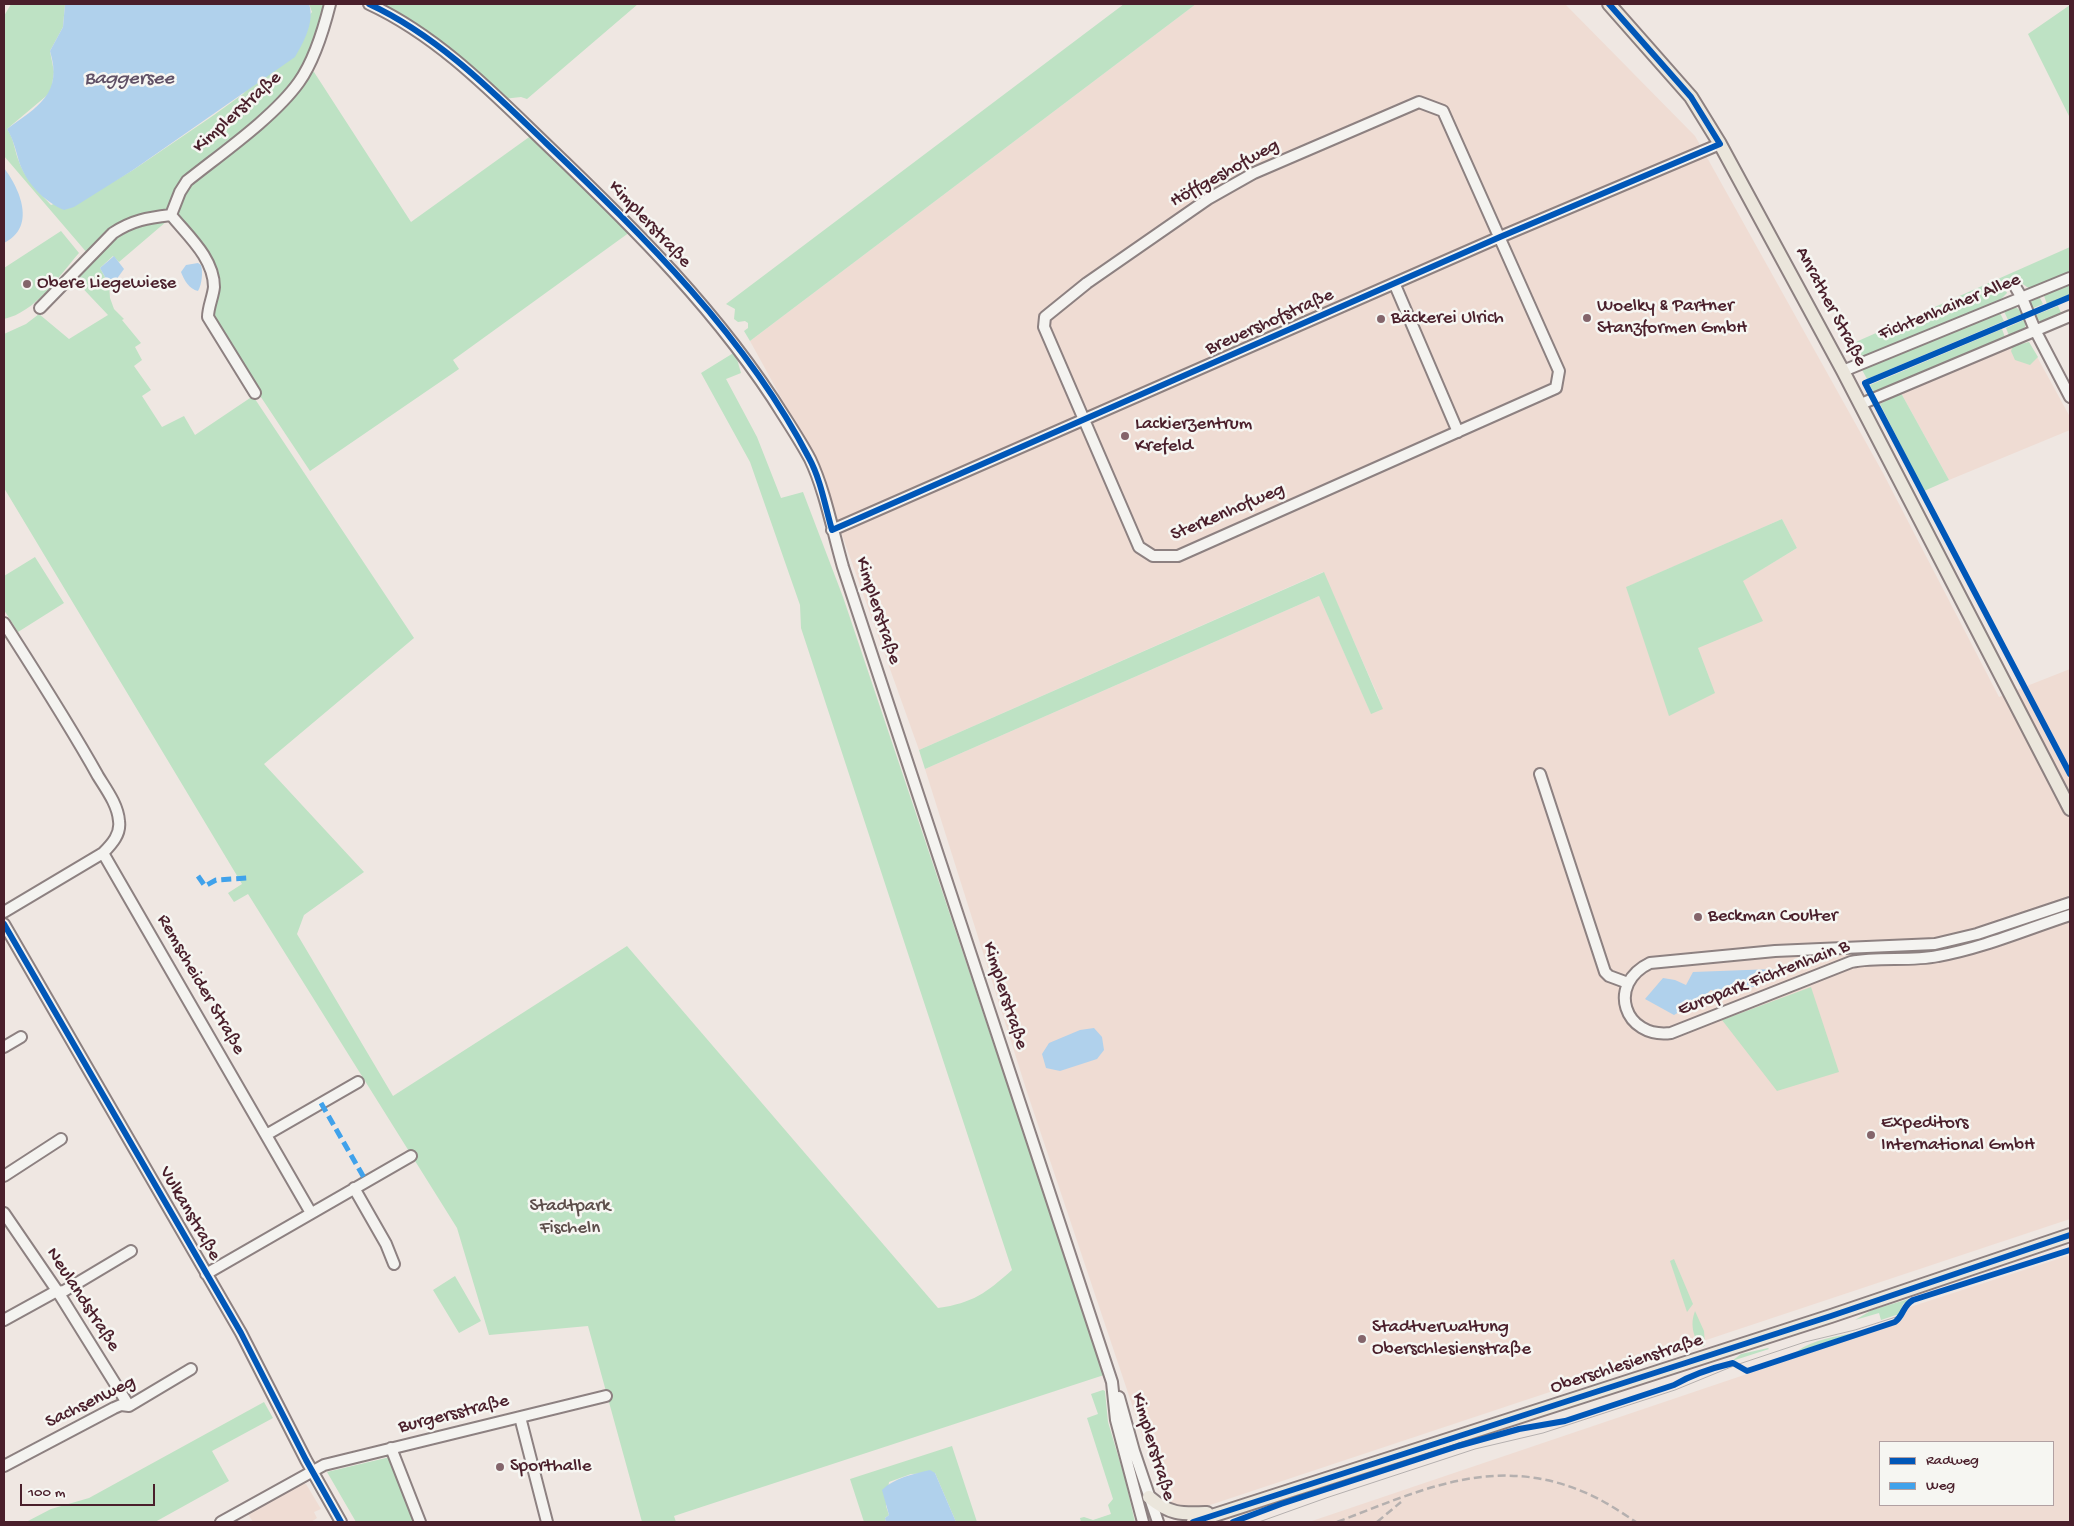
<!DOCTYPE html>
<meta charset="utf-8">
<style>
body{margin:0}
#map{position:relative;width:2074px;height:1526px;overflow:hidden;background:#efe7e2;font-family:"Gochi Hand",sans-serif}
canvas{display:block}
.frame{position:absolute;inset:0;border:5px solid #4a1f2b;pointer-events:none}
.legend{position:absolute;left:1879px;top:1441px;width:175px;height:65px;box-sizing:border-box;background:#f6f6f2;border:1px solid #b1a0a2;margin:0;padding:6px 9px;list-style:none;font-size:15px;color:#4a1f2b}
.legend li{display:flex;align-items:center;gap:10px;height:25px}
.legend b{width:25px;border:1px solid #b1a0a2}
.scale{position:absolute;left:20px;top:1484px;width:135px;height:22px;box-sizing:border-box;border:2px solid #4a1f2b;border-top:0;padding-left:6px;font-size:15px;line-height:18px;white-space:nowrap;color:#4a1f2b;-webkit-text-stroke:4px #f6f6f2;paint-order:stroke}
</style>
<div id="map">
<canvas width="2074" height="1526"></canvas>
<div class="frame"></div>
<ul class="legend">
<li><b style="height:6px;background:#0057b8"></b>Radweg</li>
<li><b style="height:6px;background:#40a2eb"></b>Weg</li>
</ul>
<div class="scale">100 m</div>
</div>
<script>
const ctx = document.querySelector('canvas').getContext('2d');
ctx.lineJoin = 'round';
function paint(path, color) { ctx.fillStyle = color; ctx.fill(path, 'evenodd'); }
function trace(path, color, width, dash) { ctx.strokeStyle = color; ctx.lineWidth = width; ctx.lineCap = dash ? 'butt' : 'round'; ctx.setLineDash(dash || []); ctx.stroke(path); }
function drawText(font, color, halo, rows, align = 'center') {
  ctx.font = font + ' "Gochi Hand",sans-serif'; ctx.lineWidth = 5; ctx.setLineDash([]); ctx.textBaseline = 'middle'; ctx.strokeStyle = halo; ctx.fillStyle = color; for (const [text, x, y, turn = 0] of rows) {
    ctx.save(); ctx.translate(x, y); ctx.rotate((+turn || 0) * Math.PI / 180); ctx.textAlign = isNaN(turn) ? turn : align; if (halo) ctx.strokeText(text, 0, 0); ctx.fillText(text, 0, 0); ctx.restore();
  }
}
const built = new Path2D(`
 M1196,4H1565L1695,136L1883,473L1999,697L2070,669V1219L1198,1509L1165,1503L1027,1092L925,769L1319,596L1371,713L1382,708L1378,696L1323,572L919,750L832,507L805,441L750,341ZM1782,519L1797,548L1742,581L1698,648L1627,587Z
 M2029,342L2070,417V430L1949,480L1901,393L2013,346Z
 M2070,1255V1522H1309L1895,1324L1902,1320L1907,1308ZM1880,1442H2053V1505H1880Z
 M302,1483L306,1484L321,1509L314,1512L317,1518L311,1522H253L248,1514Z`);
const green = new Path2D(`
 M11,4H65L63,27L50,51L54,72L51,92L7,129C14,139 14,148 18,159C24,178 38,191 51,205L116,180L133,170L214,115L243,94L312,12L309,4H329L326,17L298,81L265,115L202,164L166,212L141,216L88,254L4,156V16Z
 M374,4H638L527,99L521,97L503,99Z
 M1124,4H1196L750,341L744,331L748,328V323L745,321L738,322L734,319L735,309L726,304Z
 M2070,5V118L2028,34Z
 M309,71L314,72L411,222L532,135L630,232L453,360L459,369L310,471L229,349L211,316L215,277L178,219L176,210L191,181Z
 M158,220L167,221L119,262L113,256L100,268L109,284L110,298L114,309L124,319L122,320L141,343L135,347L142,360L134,366L151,390L142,396L162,427L184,416L195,435L253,396L414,638L264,764L364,872L304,915L297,934L393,1096L627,946L938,1308C973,1303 986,1293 1012,1270L801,628L800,605L750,462L701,373L735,352L741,373L726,379L757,437L781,498L803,492L843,597L1065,1256L1104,1375L674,1516L676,1522H642L588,1326L489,1335L457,1228L248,894L234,902L228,893L242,884L4,488V334L26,324L39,314L69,339L108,315L73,278L102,247L128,227Z
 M61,231L79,253C58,277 36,312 4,319V268Z
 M2070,247V273L2033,288H2029C2019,283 2019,277 2008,283L2009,286L2005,289L2007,293L1997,303L1856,360L1849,345Z
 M2070,281V294L2047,304L2043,293Z
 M2038,294L2043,304L2031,309V302Z
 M2058,306L2063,317L2043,323L2033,316Z
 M2010,307L2017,308L2023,313L2008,320L2003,309Z
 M1999,311L2004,321L1867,379L1861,368Z
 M2026,319C2027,331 2019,333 2010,338L2006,328Z
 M2002,329L2006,340L1875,395L1870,385Z
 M2029,342L2038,357L2030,365L2015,360L2011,351L2013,346Z
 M1901,393L1949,480L1924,491L1880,404Z
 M1782,519L1797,548L1743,581L1763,621L1698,648L1715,693L1669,716L1626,587Z
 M35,557L64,603L18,632L4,610V576Z
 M1324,572L1383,709L1371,714L1319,596L925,769L919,750Z
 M1811,987L1839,1072L1777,1091L1722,1020Z
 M1674,1259L1693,1304L1687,1312L1670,1261Z
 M455,1276L481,1321L459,1333L433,1290Z
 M1912,1298V1299L1903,1304L1899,1316L1896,1315L1881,1320L1879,1313L1855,1320L1872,1310Z
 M1695,1311L1704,1331L1705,1345L1703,1347L1699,1346C1693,1334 1690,1324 1695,1311Z
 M1857,1332L1796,1352C1814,1339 1835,1337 1857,1332Z
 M1768,1348L1769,1349L1732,1361L1741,1354Z
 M1103,1390L1105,1391L1108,1422L1125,1479L1135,1522H1081L1080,1518L1084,1517L1093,1520L1111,1514L1108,1505L1113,1499L1087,1418L1098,1414L1091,1394Z
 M264,1402L273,1418L212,1451L229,1481L155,1522H26L51,1509L89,1498Z
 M952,1446L977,1522H956L935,1473L911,1474L889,1482L886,1506L889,1515L885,1518L886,1522H864L850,1479Z
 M390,1457L415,1522H356L327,1472Z`);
const water = new Path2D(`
 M65,4H309C315,21 304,42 295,57L133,170L74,207L64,210C43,201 24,181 18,158C15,147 13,139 7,129C38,106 63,94 50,51L63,27Z
 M4,168C20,189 37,227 4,243Z
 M114,256L124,269L116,280L109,284L100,268Z
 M198,263L201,265C203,272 202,284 198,291C189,289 184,280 181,272L186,265Z
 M1773,969L1776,975L1759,986L1720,993L1711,990L1701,999L1674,1015L1645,999L1663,978L1675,980L1686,985L1693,972Z
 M1094,1028L1102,1037L1104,1050L1097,1059L1060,1071L1046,1068L1042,1054L1049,1043L1080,1030Z
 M930,1470L935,1473L956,1522H886L885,1518L889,1515L882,1490C894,1478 913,1474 930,1470Z`);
const minor = new Path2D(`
 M369,4C438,36 492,92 546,144C633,227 720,313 784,416C793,430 802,444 810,459C825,490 833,533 843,567L1112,1382L1116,1420L1143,1522
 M1419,102L1443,111L1559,371L1556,388L1178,556H1153L1139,547L1044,327L1045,317L1087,283L1208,199L1254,173Z
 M1395,285L1458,432
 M2016,288L2022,298L2035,330L2070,397
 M40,308L113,233C133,220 147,218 171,215
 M1843,371L2070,278
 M255,393L208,317C208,307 213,297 214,287C214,258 187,235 171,215L180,192L187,181C222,153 274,117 299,82C314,61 324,28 330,4
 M1861,404L2070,316
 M832,530L1500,237L1720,144
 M4,623C36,673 69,724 98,776C106,789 118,805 119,821C121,834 112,844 103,853L4,912
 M1540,774L1605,972L1609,976L1628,983
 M103,853L311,1213
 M2070,903L1977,934L1935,944L1775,951L1650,963C1606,984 1624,1039 1671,1033L1851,962C1880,956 1909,962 1938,956C1983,948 2027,929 2070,915
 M4,924L241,1333L306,1460L341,1522
 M4,1047L21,1037
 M266,1135L358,1082
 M4,1176L61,1139
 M354,1188L386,1244L394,1264
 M4,1213L58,1292L129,1406
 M206,1274L411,1156
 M4,1320L53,1293L64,1291L131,1251
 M1119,1397L1134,1451L1158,1522
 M520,1417L547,1522
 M391,1448L420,1522
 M4,1466L114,1408L121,1405L129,1406L191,1369
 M221,1522L324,1465L606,1396`);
const major = new Path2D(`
 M1609,4L1691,97L1720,144L1843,371L2070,809
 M1149,1497C1170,1515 1182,1514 1207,1513
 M1193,1522L1831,1316L2070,1235`);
const tram = new Path2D(`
 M1259,1522L1326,1498L1475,1449L1543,1433L1675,1390L1736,1365L1805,1342L1855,1330L1896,1317`);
const rail = new Path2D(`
 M1337,1522C1419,1491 1491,1455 1579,1490C1600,1498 1618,1510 1636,1522
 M1377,1522L1401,1502`);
const quiet = new Path2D(`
 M198,876L205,886L216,880L247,878
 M321,1103L366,1181`);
const cycleway = new Path2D(`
 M369,4C438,36 492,91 546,143C644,237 746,336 809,458C821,480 825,506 832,530L1500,237L1720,144L1691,97L1609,4
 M2070,297L1865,383L2070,774
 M4,924L241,1333L306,1460L341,1522
 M1193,1522L1831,1316L2070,1235
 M1233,1522L1281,1504L1458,1446L1519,1429L1565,1421L1674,1385C1693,1374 1712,1368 1733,1363L1747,1371L1895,1322C1904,1315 1903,1305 1913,1300L2070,1250`);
const markers = [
 [27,284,5,"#84656b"],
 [1587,318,5,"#84656b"],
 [1381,319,5,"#84656b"],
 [1125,436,5,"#84656b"],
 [1698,917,5,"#84656b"],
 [1871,1135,5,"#84656b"],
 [1362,1339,5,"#84656b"],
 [500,1467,5,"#84656b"]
];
const streetNames = [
 ["Kimplerstraße",238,113,-42],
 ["Höffgeshofweg",1225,174,-29],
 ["Kimplerstraße",649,225,47],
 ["Anrather Straße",1830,307,62],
 ["Fichtenhainer Allee",1950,308,-22],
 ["Breuershofstraße",1270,323,-24],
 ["Sterkenhofweg",1228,513,-23],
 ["Kimplerstraße",877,611,72],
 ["Europark Fichtenhain B",1764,979,-21],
 ["Remscheider Straße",200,985,60],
 ["Kimplerstraße",1004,996,72],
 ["Vulkanstraße",189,1214,60],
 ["Neulandstraße",82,1300,57],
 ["Oberschlesienstraße",1627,1365,-18],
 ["Sachsenweg",91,1403,-26],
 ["Burgersstraße",454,1415,-14],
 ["Kimplerstraße",1152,1447,73]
];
const poiNames = [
 ["Obere Liegewiese",37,284],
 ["Woelky & Partner",1597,307],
 ["Stanzformen GmbH",1597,329],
 ["Bäckerei Ulrich",1391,319],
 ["Lackierzentrum",1135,425],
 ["Krefeld",1135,447],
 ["Beckman Coulter",1708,917],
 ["Expeditors",1881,1124],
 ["International GmbH",1881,1146],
 ["Stadtverwaltung",1372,1328],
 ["Oberschlesienstraße",1372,1350],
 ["Sporthalle",510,1467]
];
const parkNames = [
 ["Stadtpark",570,1207],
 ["Fischeln",570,1229]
];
const waterNames = [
 ["Baggersee",129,80]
];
paint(built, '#efdcd3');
paint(green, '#bee2c4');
paint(water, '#b0d1ec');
trace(minor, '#8d8181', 14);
trace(major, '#8d8181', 16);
trace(minor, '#f4f3f0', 10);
trace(major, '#ebe6dc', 12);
trace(tram, '#b5b0af', 1);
trace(rail, '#b5b0af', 2.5, [8, 4]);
trace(quiet, '#40a2eb', 5, [10, 5]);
trace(cycleway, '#0057b8', 6);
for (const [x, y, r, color] of markers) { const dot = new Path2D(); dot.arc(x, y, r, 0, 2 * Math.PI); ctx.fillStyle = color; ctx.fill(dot); trace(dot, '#f6f6f2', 2); }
drawText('19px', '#4a1f2b', '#f6f6f2', streetNames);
drawText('19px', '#4a1f2b', '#f6f6f2', poiNames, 'left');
drawText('19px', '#5d4e4b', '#f6f6f2', parkNames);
drawText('italic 20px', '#605166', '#f6f6f2', waterNames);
</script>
